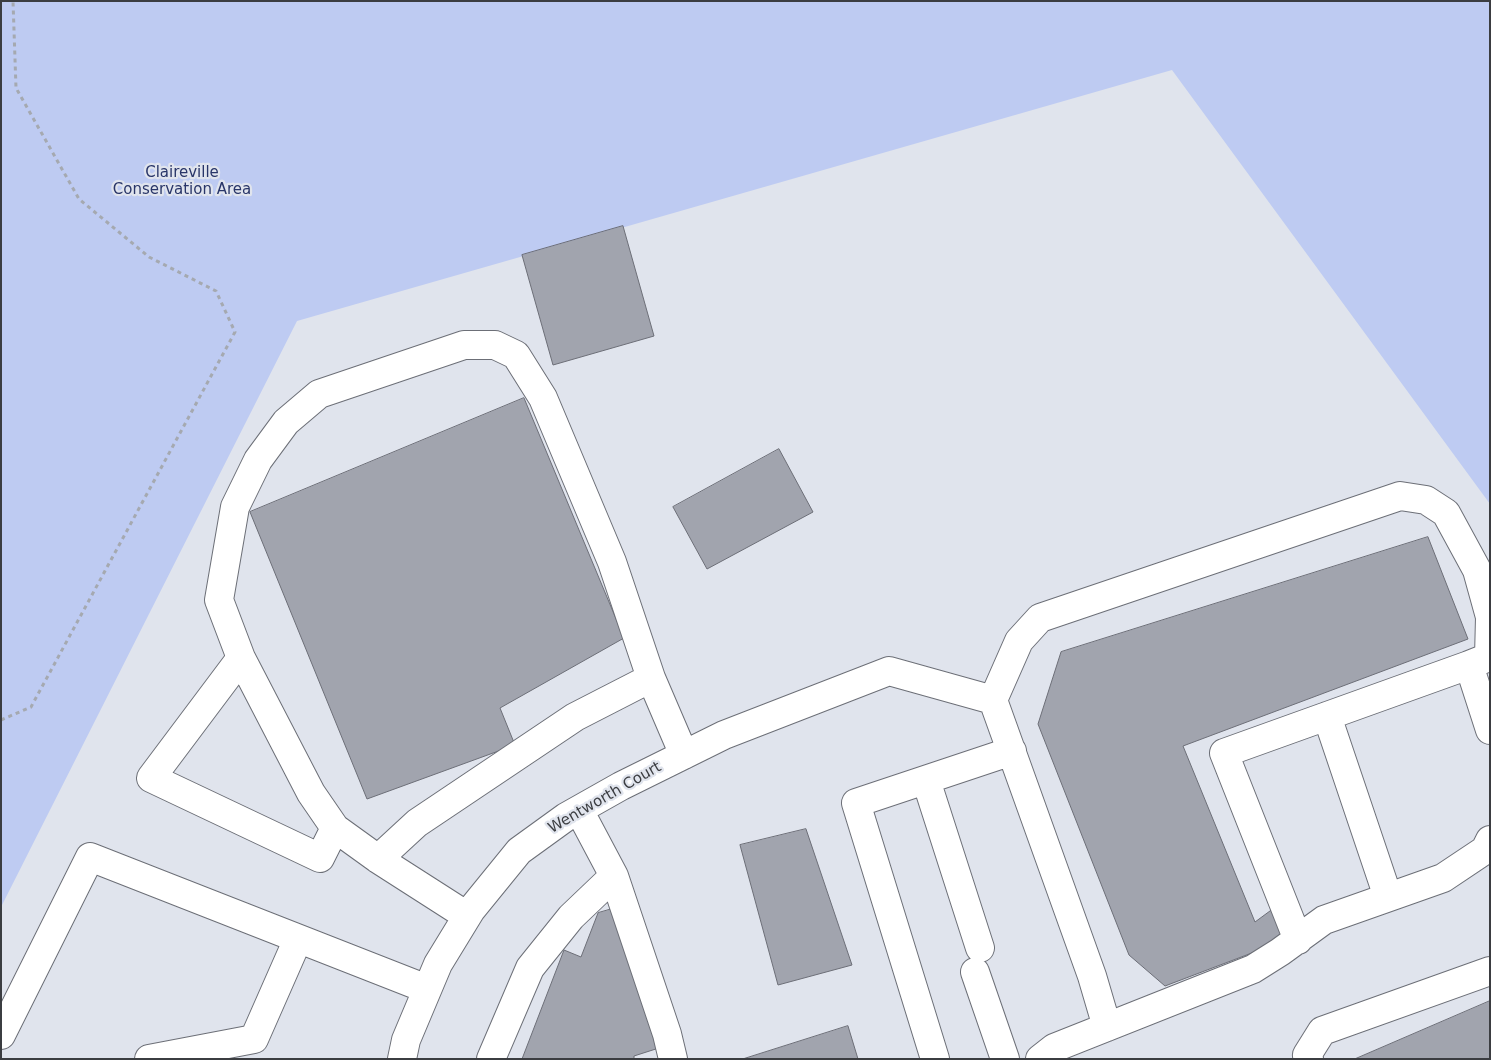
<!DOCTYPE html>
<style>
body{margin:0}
#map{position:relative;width:1491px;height:1060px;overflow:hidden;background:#e0e4ed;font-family:"DejaVu Sans",sans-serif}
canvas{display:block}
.frame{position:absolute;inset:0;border:2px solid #3b3d41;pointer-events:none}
</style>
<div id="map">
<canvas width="1491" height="1060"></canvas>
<div class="frame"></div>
</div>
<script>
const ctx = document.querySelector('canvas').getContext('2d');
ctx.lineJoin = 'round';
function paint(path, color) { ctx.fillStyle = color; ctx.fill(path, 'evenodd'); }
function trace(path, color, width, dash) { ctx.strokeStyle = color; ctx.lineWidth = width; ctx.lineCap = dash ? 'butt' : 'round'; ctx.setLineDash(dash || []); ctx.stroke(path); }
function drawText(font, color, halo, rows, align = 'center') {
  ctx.font = font + ' "DejaVu Sans",sans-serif'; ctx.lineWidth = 4.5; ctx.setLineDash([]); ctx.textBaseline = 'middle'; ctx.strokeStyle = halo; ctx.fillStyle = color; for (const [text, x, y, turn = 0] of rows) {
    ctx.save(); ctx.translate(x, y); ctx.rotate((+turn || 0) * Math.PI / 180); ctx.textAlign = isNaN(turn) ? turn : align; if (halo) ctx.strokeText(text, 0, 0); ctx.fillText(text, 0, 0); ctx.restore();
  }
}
const green = new Path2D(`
 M1,1H1490V504L1172,70L297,321L1,907Z`);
const building = new Path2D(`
 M623,226L654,336L553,365L522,255Z
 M524,398L624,638L500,708L515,745L367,799L250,512Z
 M779,449L813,512L707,569L673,507Z
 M1428,537L1468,639L1183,746L1255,922L1274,908L1286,940L1165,986L1129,955L1038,724L1061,652Z
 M806,829L852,965L778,985L740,845Z
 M619,907L662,1047L634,1056V1059H522L564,950L581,957L598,913Z
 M1490,1001V1059H1355Z
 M848,1026L858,1059H743Z`);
const path = new Path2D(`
 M1,720L31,707L235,332L216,291L149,257L79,199L16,88L13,1`);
const minor = new Path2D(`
 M241,658L151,778L320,858L335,828
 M993,700L1092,976L1107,1027
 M1327,716L1388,897
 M926,780L980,948
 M378,859L417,823L575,717L651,678L684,755
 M614,876L667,1034L673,1059
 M467,916L378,859L335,828L311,793L241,658L219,600L235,507L258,460L286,422L319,394L464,345H495L516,355L543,398L612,562L651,678
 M1298,940L1224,753L1469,665
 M975,972L1005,1059
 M1,1035L90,857L427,989
 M149,1059L254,1039L298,939
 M402,1059L406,1040L438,964L471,910L519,851L566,817L621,786L724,735L889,671L993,700L1019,641L1040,618L1400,496L1426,500L1446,513L1477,570L1490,617L1489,657L1469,665L1490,730
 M491,1059L530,968L571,917L614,876L579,810
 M935,1059L856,803L1012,751
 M1040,1059L1054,1048L1253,969L1280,952L1324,920L1443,878L1485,850L1490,840
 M1309,1059L1307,1055L1322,1031L1490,971`);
const parkNames = [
 ["Claireville",182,173],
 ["Conservation Area",182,190]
];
const streetNames = [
 ["Wentworth Court",605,798,-30]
];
paint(green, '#becbf2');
paint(building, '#a1a4ae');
trace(building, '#6c6e77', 1);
trace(minor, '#6c6f77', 30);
trace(path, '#a5a9b0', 3, [4, 4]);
trace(minor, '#fff', 28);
drawText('15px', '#293669', '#e0e4ed', parkNames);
drawText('15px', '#3b3d41', '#e0e4ed', streetNames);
</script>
